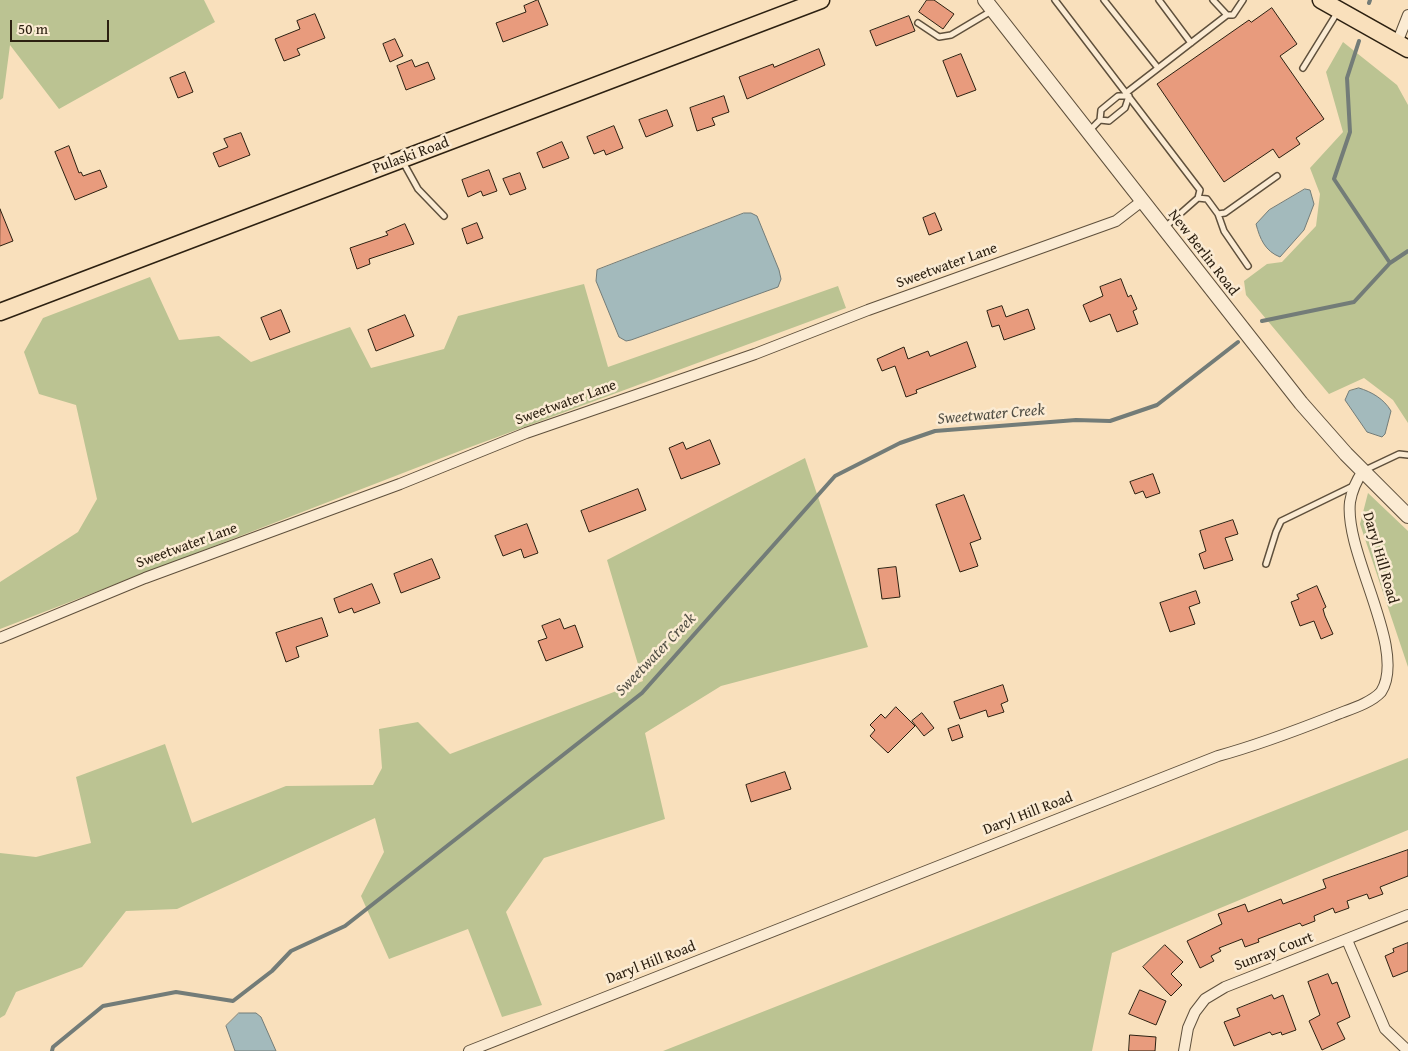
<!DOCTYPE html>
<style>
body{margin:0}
#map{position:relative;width:1408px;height:1051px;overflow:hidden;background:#f9e0bc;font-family:"Gentium Book Plus",serif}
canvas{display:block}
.scale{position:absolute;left:10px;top:20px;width:99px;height:22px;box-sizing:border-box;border:2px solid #2c2011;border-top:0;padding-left:6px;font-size:15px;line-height:18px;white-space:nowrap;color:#2c2011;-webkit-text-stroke:4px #fbebd3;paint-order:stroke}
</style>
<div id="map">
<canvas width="1408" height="1051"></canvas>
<div class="scale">50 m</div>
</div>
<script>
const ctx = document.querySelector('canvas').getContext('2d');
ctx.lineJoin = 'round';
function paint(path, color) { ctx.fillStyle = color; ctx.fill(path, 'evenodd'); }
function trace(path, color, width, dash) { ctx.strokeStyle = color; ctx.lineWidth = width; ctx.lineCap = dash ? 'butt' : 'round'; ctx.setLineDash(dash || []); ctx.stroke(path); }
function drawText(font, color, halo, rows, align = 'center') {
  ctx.font = font + ' "Gentium Book Plus",serif'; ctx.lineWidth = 5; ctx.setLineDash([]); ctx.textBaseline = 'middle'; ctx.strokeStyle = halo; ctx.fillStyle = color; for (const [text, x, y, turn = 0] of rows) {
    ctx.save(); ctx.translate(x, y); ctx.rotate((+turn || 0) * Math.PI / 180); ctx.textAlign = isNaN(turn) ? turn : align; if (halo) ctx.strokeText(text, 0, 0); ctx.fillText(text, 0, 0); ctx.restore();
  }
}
const green = new Path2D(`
 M0,0H204L215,22L59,109L10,45L3,98L0,100Z
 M1343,42L1397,85L1408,105V423L1393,400L1364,378L1329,394L1246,295L1244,281L1267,264L1282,262L1316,226L1320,194L1310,168L1343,132L1326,72Z
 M150,277L179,340L219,336L251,362L350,327L371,368L444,349L458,316L584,284L608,367L838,286L846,308L465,449L0,629V582L78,532L97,499L76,405L39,394L24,352L43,318Z
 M805,458L868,647L721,686L645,733L665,819L544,858L506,912L542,1005L502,1017L468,929L389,959L361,896L384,852L375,818L177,909L126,911L82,967L16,992L5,1015L0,1018V853L36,857L91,843L76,777L165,744L192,823L286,786L373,785L382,768L379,729L418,722L450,754L643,681L607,560Z
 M1368,493L1408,531V667L1360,524Z
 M1408,758V830L1112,953L1092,1051H663Z`);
const water = new Path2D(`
 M1305,189L1310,190L1314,204L1304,230L1280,257C1265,251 1260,239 1256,224L1269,210Z
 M744,213H751L757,216L779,270L781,279L778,287L631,340L626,341L619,337L596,281L597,270Z
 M1359,388C1372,392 1384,399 1391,411L1385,434L1382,437L1367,432L1345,400L1349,391Z
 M239,1013H256L261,1017L276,1051H235L226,1026Z`);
const stream = new Path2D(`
 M1369,3L1370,0
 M1390,263L1408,251
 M1262,321L1354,302L1390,263L1334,179L1350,132L1347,78L1359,41
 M52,1051L53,1047L103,1006L176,992L233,1001L272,971L291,951L345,926L642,693L835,476L900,443L935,431L1076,420L1110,421L1157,405L1238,342`);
const building = new Path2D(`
 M538,0L548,25L503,42L496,23L526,12L524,6Z
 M927,0H934L954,14L943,29L919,12Z
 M1272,8L1297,44L1280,56L1324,119L1296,138L1300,144L1279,158L1273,149L1224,182L1157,84L1249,20L1251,22Z
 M315,14L325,38L297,49L300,55L284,61L275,39L300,29L297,21Z
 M909,16L915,31L876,46L870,31Z
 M395,39L403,56L390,62L383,44Z
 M819,49L825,65L747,99L739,77L773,64L774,67Z
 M961,54L976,90L957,97L943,61Z
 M412,60L415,67L428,62L435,79L406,90L397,66Z
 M185,72L193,92L178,98L170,78Z
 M724,96L729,112L712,118L715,125L697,131L690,108Z
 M667,110L673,126L646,137L639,120Z
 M614,126L623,148L606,155L604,150L594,154L587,137Z
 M241,133L250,155L219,167L213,153L228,147L224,139Z
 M562,142L569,158L543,168L537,153Z
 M69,146L79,173L81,172L83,176L100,170L107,187L75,200L55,152Z
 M489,170L497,191L483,196L481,191L468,197L462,180Z
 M520,173L526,189L510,195L503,179Z
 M0,209L13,241L0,246Z
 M935,213L942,230L929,235L923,218Z
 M477,223L483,238L467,244L462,229Z
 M405,224L414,244L369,259L370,264L357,269L350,248L388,235L386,232Z
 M1121,279L1128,297L1131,295L1137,309L1133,311L1138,324L1117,332L1110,314L1090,322L1083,305L1103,296L1100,287Z
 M1002,306L1006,317L1028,309L1035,329L1004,340L999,325L992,327L987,311Z
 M281,310L290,332L270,340L261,318Z
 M405,315L414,336L376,351L368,330Z
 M967,342L976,367L916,390L917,393L906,397L895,366L882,371L877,359L904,347L908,359L928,351L930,356Z
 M710,440L720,464L681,479L669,448L683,442L686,449Z
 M1153,474L1160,493L1146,498L1143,491L1135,494L1130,482Z
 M638,489L646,510L589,532L581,511Z
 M964,495L981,539L970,543L978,566L960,572L936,505Z
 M1233,520L1238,534L1225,538L1233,560L1204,569L1199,554L1206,551L1200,531Z
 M527,524L538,553L524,558L521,549L503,556L495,536Z
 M432,559L440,578L401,593L394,574Z
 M896,567L900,597L882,599L878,569Z
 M372,584L380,603L354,613L352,608L339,613L334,599Z
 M1317,586L1326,607L1323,609L1325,616L1333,634L1321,639L1314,621L1300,626L1291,602L1299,599L1297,595Z
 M1196,591L1200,603L1189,607L1195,624L1170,632L1160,603Z
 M322,618L328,636L296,647L299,657L286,662L276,633Z
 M560,619L564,629L575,625L583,647L546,661L538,641L547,638L542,626Z
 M1003,685L1008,701L1001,704L1004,712L988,717L986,710L960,719L954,702Z
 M896,707L915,726L888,753L870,736L875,730L870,725L881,714L885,718Z
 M922,713L934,728L924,736L912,721Z
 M959,725L963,737L952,741L948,729Z
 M785,772L791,789L751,802L746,785Z
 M1408,850V876L1380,887L1383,894L1369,899L1367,894L1347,901L1349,908L1335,913L1333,908L1314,916L1315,921L1302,926L1300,923L1258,939L1259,942L1245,947L1242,939L1219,948L1221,951L1211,956L1214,961L1200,968L1187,941L1222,924L1218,914L1245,904L1248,912L1281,899L1283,904L1326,888L1323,880Z
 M1408,943V971L1393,977L1385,956L1394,952L1393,949Z
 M1165,945L1183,962L1171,974L1182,985L1171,996L1143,967Z
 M1328,974L1332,984L1337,982L1350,1017L1337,1023L1345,1039L1322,1050L1309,1021L1320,1015L1308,982Z
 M1140,990L1166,1001L1156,1025L1129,1014Z
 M1272,995L1274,999L1283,995L1296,1030L1282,1035L1281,1032L1272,1035L1270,1032L1234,1046L1224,1022L1240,1016L1237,1009Z
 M1130,1035L1156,1037L1155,1051H1129Z`);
const service = new Path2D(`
 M1055,0L1200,190L1198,198L1164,228
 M1104,0L1158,68
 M1159,0L1191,43
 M1213,0L1227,15H1233L1243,0
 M918,23L939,37L951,35L993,10
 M1303,68L1337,13
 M1126,93L1227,15
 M1100,120L1101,110L1118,96H1129
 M1089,131L1100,120L1109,121L1125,108L1129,96
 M403,162L418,189L444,216
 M1198,198L1207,199L1218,214L1225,213L1277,176
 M1218,214L1224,231L1248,266
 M1363,471L1399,454L1408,455
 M1266,564L1276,532L1281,521L1353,486`);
const minor = new Path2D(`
 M1397,43L1408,15
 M0,638L145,578L400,484L526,433L755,354L868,310L1116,221L1142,201
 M1347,940L1385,1029L1408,1051
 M469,1051L1218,756C1258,745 1295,731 1333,716C1347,710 1370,704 1381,692C1408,650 1344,554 1350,502C1352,490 1356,481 1363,471
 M1184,1051L1188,1028L1195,1012L1205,999L1225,987L1408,915`);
const tertiary = new Path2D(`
 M985,0L1301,403L1346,454L1408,516`);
const primary = new Path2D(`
 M1321,0L1408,49
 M0,312L821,0`);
const streetNames = [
 ["Pulaski Road",411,156,-20],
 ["New Berlin Road",1203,253,52],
 ["Sweetwater Lane",947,266,-20],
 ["Sweetwater Lane",566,403,-20],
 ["Sweetwater Lane",187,546,-20],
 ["Daryl Hill Road",1380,558,74],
 ["Daryl Hill Road",1028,814,-21],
 ["Sunray Court",1274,952,-21],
 ["Daryl Hill Road",651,963,-21]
];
const waterNames = [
 ["Sweetwater Creek",991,415,-5],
 ["Sweetwater Creek",656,655,-46]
];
paint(green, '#bbc392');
paint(water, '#a3babc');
trace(water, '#737c78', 1);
trace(stream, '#737c78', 4);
paint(building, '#e89b7d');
trace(building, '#2c2011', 1);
trace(service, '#5f503c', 8);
trace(minor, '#5f503c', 12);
trace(tertiary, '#5f503c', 16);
trace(primary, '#2c2011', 19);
trace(service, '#fbebd3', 5);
trace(minor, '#fbebd3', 10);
trace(tertiary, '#fbebd3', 14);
trace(primary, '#f9e0bc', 16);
drawText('15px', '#2c2011', '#fbebd3', streetNames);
drawText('italic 16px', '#504e44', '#fbebd3', waterNames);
</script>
